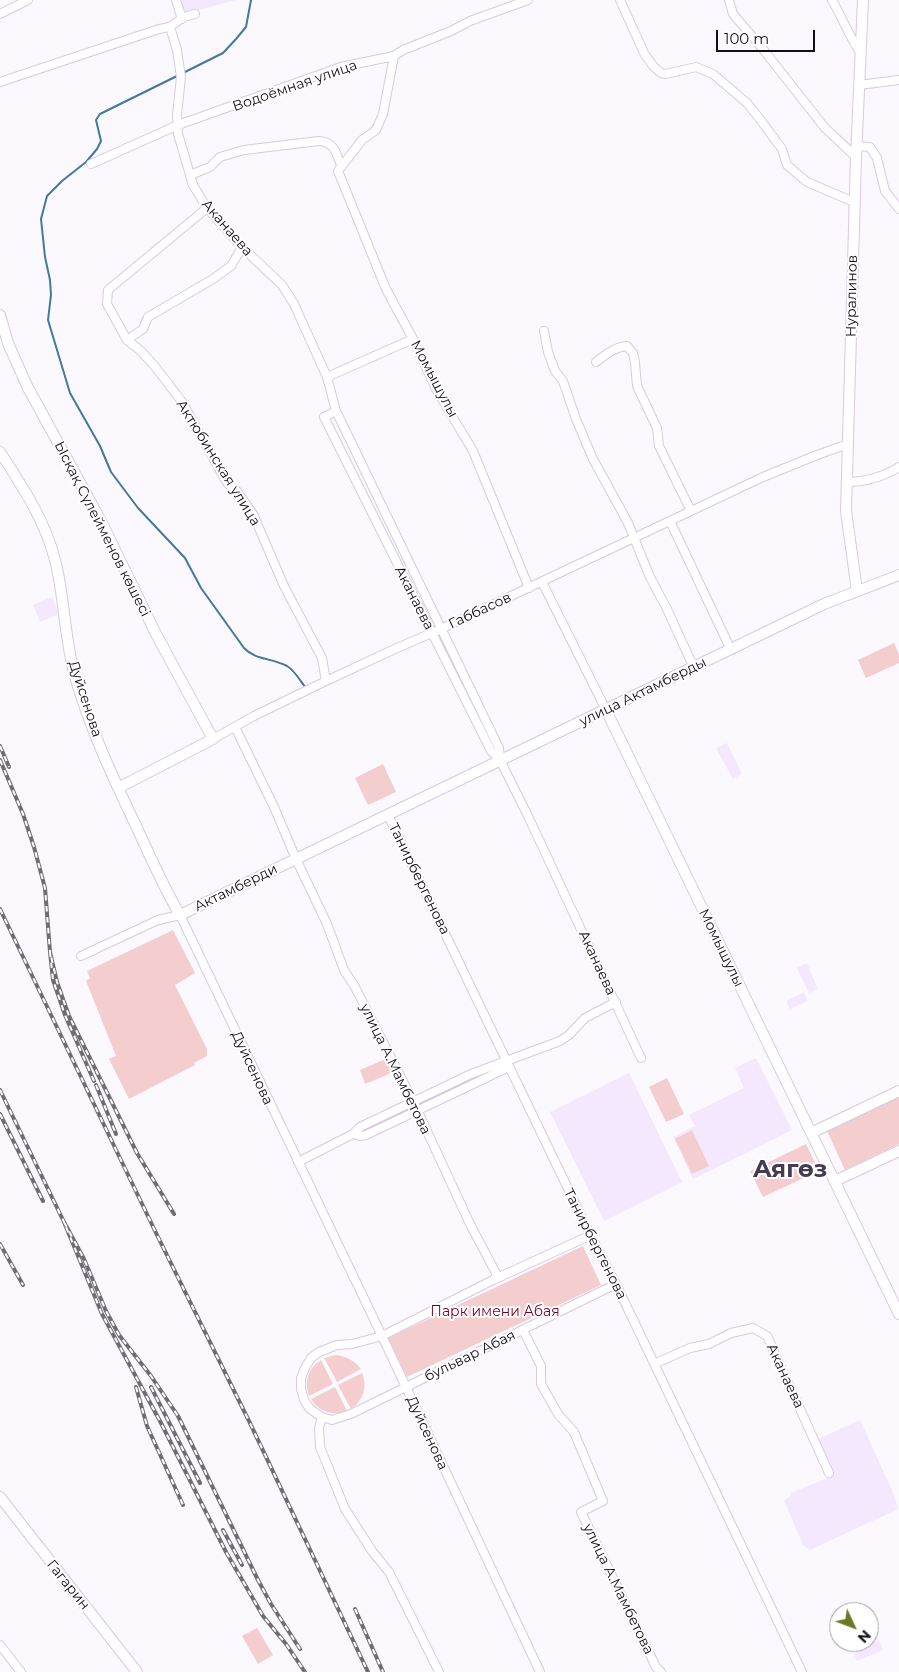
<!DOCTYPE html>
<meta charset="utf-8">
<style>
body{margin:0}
#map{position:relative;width:899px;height:1672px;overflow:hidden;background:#fbf8fe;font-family:Montserrat,sans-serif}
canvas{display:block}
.north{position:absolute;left:829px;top:1602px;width:50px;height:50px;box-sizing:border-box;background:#fff;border:1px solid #a09ea1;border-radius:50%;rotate:133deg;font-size:14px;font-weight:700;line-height:20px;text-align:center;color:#110c15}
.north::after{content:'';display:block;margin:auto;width:18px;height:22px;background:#6a7926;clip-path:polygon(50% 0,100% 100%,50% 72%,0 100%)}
.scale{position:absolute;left:716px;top:30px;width:99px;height:22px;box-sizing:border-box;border:2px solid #110c15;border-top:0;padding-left:6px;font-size:15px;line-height:18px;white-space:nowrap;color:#110c15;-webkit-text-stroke:4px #fff;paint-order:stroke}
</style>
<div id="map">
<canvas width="899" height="1672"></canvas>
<div class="north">N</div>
<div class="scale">100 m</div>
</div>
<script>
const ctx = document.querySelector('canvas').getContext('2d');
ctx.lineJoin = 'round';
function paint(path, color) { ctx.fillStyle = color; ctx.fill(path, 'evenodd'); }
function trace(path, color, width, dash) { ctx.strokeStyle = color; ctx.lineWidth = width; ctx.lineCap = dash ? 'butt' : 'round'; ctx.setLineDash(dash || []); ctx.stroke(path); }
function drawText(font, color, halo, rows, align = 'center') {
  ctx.font = font + ' Montserrat,sans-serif'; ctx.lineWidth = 4; ctx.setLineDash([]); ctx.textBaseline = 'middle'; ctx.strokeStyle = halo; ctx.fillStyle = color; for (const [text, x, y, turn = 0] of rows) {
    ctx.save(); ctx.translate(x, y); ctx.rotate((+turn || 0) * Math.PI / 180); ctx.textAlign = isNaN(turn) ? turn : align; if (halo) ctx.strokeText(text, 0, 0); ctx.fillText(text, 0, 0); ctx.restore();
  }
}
const built = new Path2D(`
 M179,0H236L195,11H182Z
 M52,597L59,614L40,622L33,605Z
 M727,743L742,774L733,779L716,748Z
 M807,963L818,989L809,993L797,968Z
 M804,992L808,1001L790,1009L786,1001Z
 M756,1058L792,1130L693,1179L673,1137L695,1126L689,1115L744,1088L735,1068Z
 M629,1073L682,1182L604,1221L550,1112Z
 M860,1420L895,1497L898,1509L810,1550L803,1545L784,1500L791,1496V1493L832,1476L816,1440Z
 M879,1640L883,1650L857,1661L853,1651Z`);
const green = new Path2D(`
 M894,643L899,654V663L866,678L858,660Z
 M383,764L396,792L368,805L355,778Z
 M173,930L195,973L175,985L207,1049V1056L194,1063L195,1065L129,1099L109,1059L116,1056L86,981L90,978L87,971Z
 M388,1058L394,1072L365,1084L360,1070Z
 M667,1078L684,1114L666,1122L649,1087Z
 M899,1096V1144L845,1170L827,1131Z
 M692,1130L709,1166L692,1174L675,1139Z
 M806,1144L819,1171L763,1197L750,1171Z
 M583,1246L601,1285L407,1377L388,1338Z
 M336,1355C347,1357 354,1360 361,1369L337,1382L324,1358Z
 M321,1360L333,1384L309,1396C304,1382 308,1368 321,1360Z
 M362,1373C368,1387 363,1401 351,1409L338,1385Z
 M335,1387L347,1411C333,1416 319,1412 311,1399Z
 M257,1628L273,1655L258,1664L242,1636Z`);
const stream = new Path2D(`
 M183,73L223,53L236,39L246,27L251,0
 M179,75L100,114L96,120L101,141L97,149L86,162L62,181L47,196L41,219L45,257L50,280L51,295L48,320L70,393L100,446L111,472L138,508L185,558L201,588L244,648C255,660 272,658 287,666C294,670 300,680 305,687`);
const minor = new Path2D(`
 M176,0L182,19
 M620,0L645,55L654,67L661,73L666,74L696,67L713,74L747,103L759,118L782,149L787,165L807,182L854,202
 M729,0L733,14L762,48L825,128L856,157
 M832,0C842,17 849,36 860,52
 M0,14L28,0
 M170,27L177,50L181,77L177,115L178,134L193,185L207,208L242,247L282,285L294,304L327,377L336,411L499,748L500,760
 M394,56L383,114L376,130L362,140L338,171L386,289L413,339L436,389L473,451L529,588
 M0,82L159,29C173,27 172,25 182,18C186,16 191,15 195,14
 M859,85L899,80
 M856,146L870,147L877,158L885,191L899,209
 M91,164L178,125L341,67L394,56L403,50L451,31L470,21L528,0
 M190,175L210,167L220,157L244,150L319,141C334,142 336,152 341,165
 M207,208L108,290L107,304L127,340L141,351L157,369L182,402L226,481L231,487L236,490L253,514L284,586L322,658L326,681
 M544,331L548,352L555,371L563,381L576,419L593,459L628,523L650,577L666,607L694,668
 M127,340L143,329L148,317L213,279L231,266L242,247
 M596,362C606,354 615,347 627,346L633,353L635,363L637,386L657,428L659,446L691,511
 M327,377L413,339
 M336,411L324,417L491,751L500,760L528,816L641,1058
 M847,482C866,482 883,477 899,467
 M670,521L731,650
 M542,582L606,710
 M235,727L274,807L296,859L327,924L344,970L355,987L413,1101L470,1224L498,1277
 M213,739L254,716L326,681L397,648L441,629L763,477L817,455L848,444
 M388,815L585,1224L616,1284L802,1672
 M81,956L158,920L180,915L382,1336L540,1672
 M353,1134L360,1136L366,1135L509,1067
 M298,1162L353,1134L360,1127L471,1074L560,1041L569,1035L585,1018L616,1002
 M591,1235L493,1280L382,1336L352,1344L337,1345L319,1352L311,1358L305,1368L301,1378V1389L304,1400L310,1409L322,1417L332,1420L351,1414L616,1284
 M523,1330L541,1366V1384L558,1414L574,1432L603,1501L581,1512L656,1667L661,1672
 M654,1364L690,1348L709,1344L731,1333L753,1328L767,1336L829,1473
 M322,1417L319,1428L320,1447L345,1509L372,1551L389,1572L439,1672
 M0,1645L21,1672`);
const major = new Path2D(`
 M0,315L8,343L27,386L102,523L156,634L213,739L118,788
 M0,452C22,486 45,520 55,560C65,598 64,638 75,676C90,729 114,780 138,830C151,859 164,888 180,915L824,604L899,575
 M857,591L846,511L856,157L863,0
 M606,710L899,1314
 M811,1133L899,1091
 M835,1181L899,1151
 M0,1497L137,1672`);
const rail = new Path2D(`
 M0,746L9,767
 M0,760L23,814L34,847L45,888L50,952
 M0,909L158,1237L249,1421L368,1672
 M94,1081L65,1015L53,980L50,952L57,982L69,1016L137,1153L174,1214
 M96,1085L116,1134
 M0,1090L64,1222
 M0,1114L43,1201
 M0,1244L23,1285
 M136,1387L147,1426L183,1505
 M151,1387L200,1483
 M223,1530L242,1565
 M355,1609L383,1672
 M300,1649L271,1604L258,1580L178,1416L151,1376L119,1335L106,1311L84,1259L64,1222L102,1314L161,1423L226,1552L263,1616L286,1644L305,1672`);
const streetNames = [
 ["Водоёмная улица",295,86,-19],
 ["Аканаева",227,228,49],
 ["Нуралинов",852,296,-89],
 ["Момышулы",434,379,62],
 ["Актюбинская улица",218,463,58],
 ["Ысқақ Сүлейменов көшесі",102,529,63],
 ["Аканаева",414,598,63],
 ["Габбасов",480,611,-25],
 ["улица Актамберды",643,692,-26],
 ["Дуйсенова",85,699,72],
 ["Танирбергенова",419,879,64],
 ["Актамберди",236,888,-26],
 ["Момышулы",721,948,64],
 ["Аканаева",597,963,65],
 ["Дуйсенова",252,1068,65],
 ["улица А.Мамбетова",395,1069,64],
 ["Танирбергенова",595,1244,63],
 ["бульвар Абая",470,1356,-26],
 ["Аканаева",785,1376,65],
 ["Дуйсенова",427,1433,65],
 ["Гагарин",68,1585,51],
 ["улица А.Мамбетова",618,1589,64]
];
const parkNames = [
 ["Парк имени Абая",495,1312]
];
const townNames = [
 ["Аягөз",790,1170]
];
paint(built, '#f3e8fe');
paint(green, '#f4cecf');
trace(stream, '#4279a0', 2);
trace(minor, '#d7c9e6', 10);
trace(major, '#d7c9e6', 12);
trace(minor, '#fff', 8);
trace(major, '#fff', 10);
trace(rail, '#706c74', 4);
trace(rail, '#fff', 2, [5.5]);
drawText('14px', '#110c15', '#fff', streetNames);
drawText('14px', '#750422', '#fff', parkNames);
drawText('bold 24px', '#473b52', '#fff', townNames);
</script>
